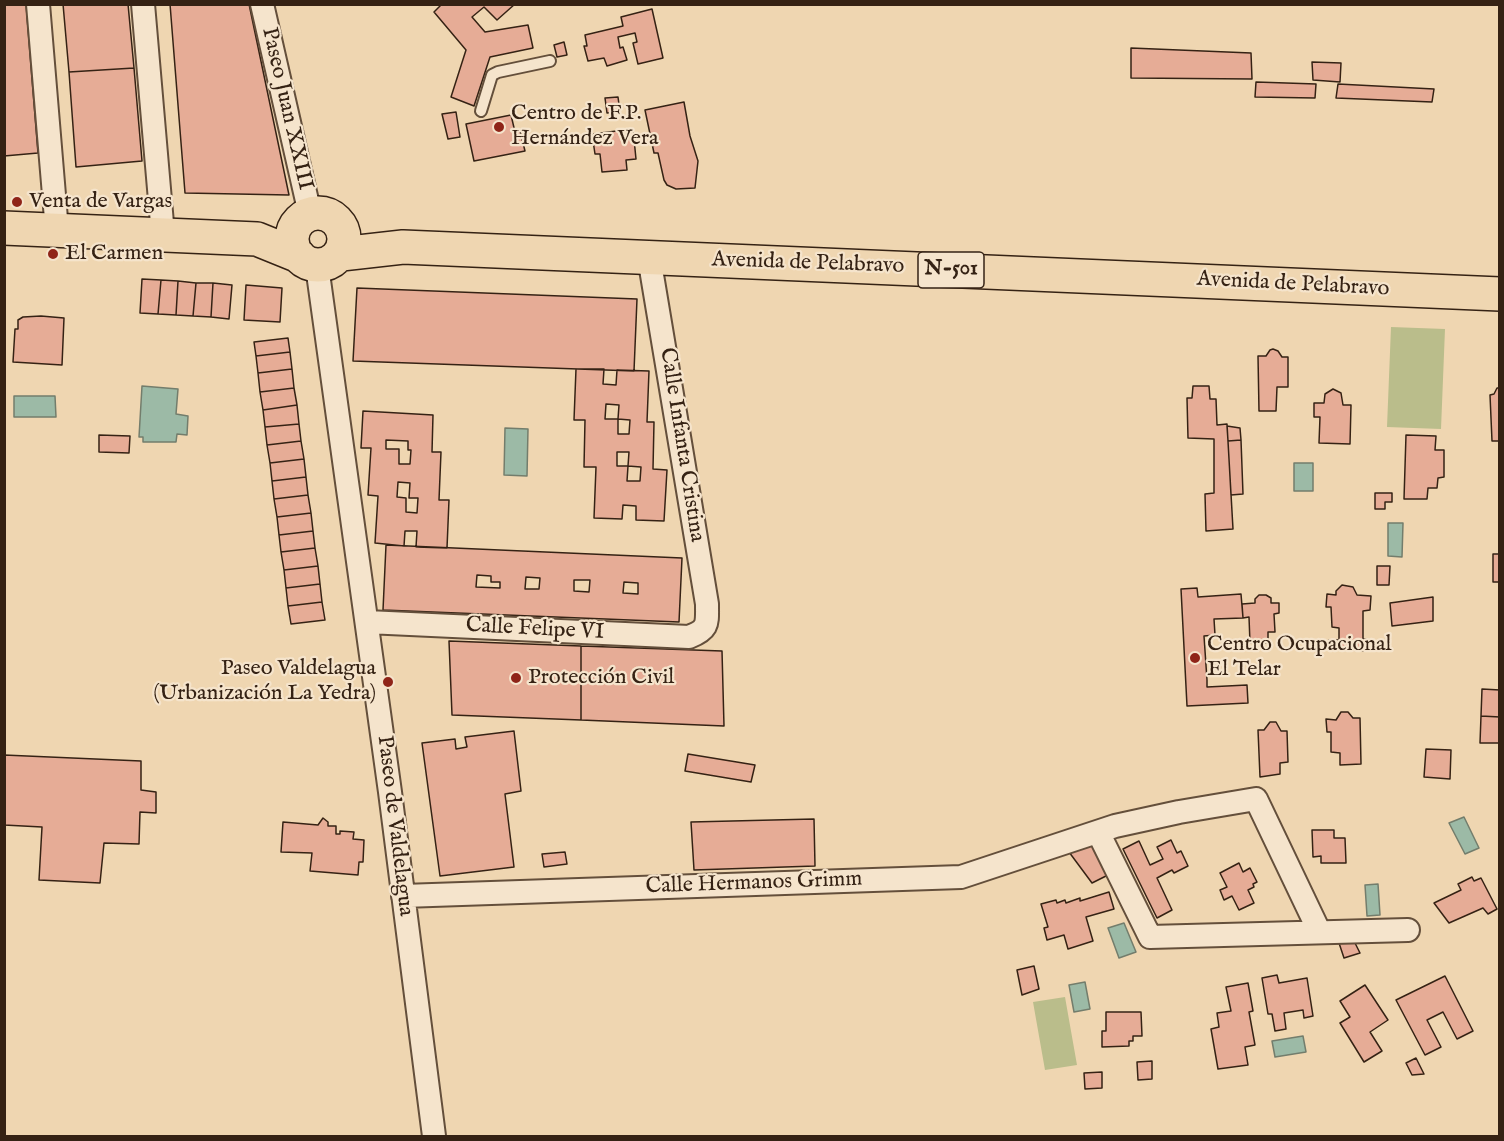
<!DOCTYPE html>
<meta charset="utf-8">
<style>
body{margin:0}
#map{position:relative;width:1504px;height:1141px;overflow:hidden;background:#efd6b1;font-family:"IM FELL English",serif}
canvas{display:block}
.frame{position:absolute;inset:0;border:6px solid #352214;pointer-events:none}
</style>
<div id="map">
<canvas width="1504" height="1141"></canvas>
<div class="frame"></div>
</div>
<script>
const ctx = document.querySelector('canvas').getContext('2d');
ctx.lineJoin = 'round';
function paint(path, color) { ctx.fillStyle = color; ctx.fill(path, 'evenodd'); }
function trace(path, color, width, dash) { ctx.strokeStyle = color; ctx.lineWidth = width; ctx.lineCap = dash ? 'butt' : 'round'; ctx.setLineDash(dash || []); ctx.stroke(path); }
function drawText(font, color, halo, rows, align = 'center') {
  ctx.font = font + ' "IM FELL English",serif'; ctx.lineWidth = 4.5; ctx.setLineDash([]); ctx.textBaseline = 'middle'; ctx.strokeStyle = halo; ctx.fillStyle = color; for (const [text, x, y, turn = 0] of rows) {
    ctx.save(); ctx.translate(x, y); ctx.rotate((+turn || 0) * Math.PI / 180); ctx.textAlign = isNaN(turn) ? turn : align; if (halo) ctx.strokeText(text, 0, 0); ctx.fillText(text, 0, 0); ctx.restore();
  }
}
const green = new Path2D(`
 M1391,327L1445,329L1441,429L1387,427Z
 M1065,997L1077,1065L1045,1070L1033,1002Z`);
const water = new Path2D(`
 M142,386L178,389L176,414L188,416L187,435L177,434L176,442H143V437H139Z
 M55,396L56,417H14V396Z
 M505,428L528,429L527,476L504,475Z
 M1294,463H1313V491H1294Z
 M1388,523H1403L1402,557L1388,556Z
 M1464,817L1479,848L1465,854L1449,823Z
 M1378,884L1380,915L1367,916L1365,885Z
 M1124,923L1136,952L1119,958L1108,928Z
 M1085,982L1090,1009L1074,1012L1069,985Z
 M1303,1036L1306,1052L1275,1057L1272,1041Z`);
const building = new Path2D(`
 M4,4H26L38,153L4,156Z
 M63,4H128L134,68L69,72Z
 M170,4H249L289,195L185,193Z
 M442,4H515L497,20L484,7L472,17L485,32L528,25L533,48L490,57L474,106L451,97L466,50L434,12Z
 M652,9L663,58L638,64L633,43L637,42L635,33L618,37L620,48L623,47L627,60L607,66L604,58L588,61L584,46H587L585,35L623,26L621,17Z
 M564,42L567,55L557,57L554,45Z
 M1131,48L1251,53L1252,79L1131,78Z
 M1312,62L1341,63L1340,82L1313,80Z
 M134,68L142,161L76,167L69,72Z
 M1256,82L1316,84L1315,98L1255,97Z
 M1338,84L1434,89L1432,102L1336,98Z
 M618,97L620,112L607,113L605,98Z
 M684,102L690,136L698,161L695,188L676,189L667,185L664,180L658,153H654L645,110Z
 M456,112L460,137L448,139L442,114Z
 M511,115L515,132L520,131L525,151L474,161L466,124Z
 M633,129L636,159L626,160L627,170L602,172L600,154H595L592,134Z
 M142,279L161,280L158,314L140,313Z
 M161,280L178,281L176,315L158,314Z
 M178,281L196,283L193,316L176,315Z
 M196,283H213L211,317L193,316Z
 M213,283L232,285L229,319L211,317Z
 M246,285L282,288L280,322L244,320Z
 M357,288L637,299L634,371L353,361Z
 M41,316L64,318L62,365L13,362L15,329H18V320L23,317Z
 M288,338L290,352L256,356L254,342Z
 M1273,349L1278,351L1282,357H1288V387H1277L1276,411H1259L1258,356H1266L1270,350Z
 M290,352L292,369L258,373L256,356Z
 M292,369L294,388L260,392L258,373Z
 M576,369H604L603,384L616,385L617,370L649,371L647,422H654L653,469L667,470L664,521L636,520V506L623,505L622,519L594,518L596,467H584L585,420H574ZM606,404L619,405L618,419H605ZM618,419L630,420L629,434H618ZM617,452H629L628,466L641,467L640,481H627L628,466H617Z
 M1193,386H1209L1210,399H1216L1217,425L1227,424L1233,529L1206,531L1205,494L1214,493V439L1188,438L1187,398H1192Z
 M294,388L297,405L263,410L260,392Z
 M1497,388H1500V441H1492L1490,395L1494,394Z
 M1333,389L1341,393L1343,405H1351L1350,444L1319,443L1320,417H1314V403H1324L1325,394Z
 M297,405L299,424L265,427L263,410Z
 M363,411L433,415L432,452H441L439,500H449L447,548L416,547L417,531H405L404,546L375,543L378,496L368,495L371,448H361ZM386,440L408,441V450H411L410,464H399V449H386ZM398,482L410,483L409,498H418L417,513L406,512V498L397,497Z
 M299,424L301,441L267,445L265,427Z
 M1227,426L1240,428L1241,440L1228,441Z
 M99,435L130,436L129,453L99,452Z
 M1406,435L1436,436L1435,450H1444V477L1438,478L1437,488H1428L1427,499H1404Z
 M1241,440L1243,494L1231,495L1228,441Z
 M301,441L304,459L270,463L267,445Z
 M304,459L306,477L272,481L270,463Z
 M306,477L308,495L274,499L272,481Z
 M1375,493H1392V502H1385V509H1375Z
 M308,495L311,513L277,517L274,499Z
 M311,513L313,531L279,535L277,517Z
 M313,531L315,548L281,552L279,535Z
 M386,545L682,558L679,622L383,610ZM477,575L491,576V582H500V588L476,587ZM526,577L540,578L539,589H525ZM574,580H590L589,592L574,591ZM624,582L638,583V594L623,593Z
 M315,548L318,566L284,570L281,552Z
 M1493,554H1500V582H1493Z
 M318,566L320,584L286,588L284,570Z
 M1377,566H1390L1389,585H1377Z
 M320,584L322,602L288,606L286,588Z
 M1342,585L1353,587L1357,595L1371,596L1370,610L1363,611V639L1369,640V651L1328,649L1329,640H1339V628L1332,627L1331,607H1326L1327,594L1336,595V591Z
 M1197,588L1198,597L1241,594L1243,618L1214,619L1215,635L1204,636L1207,680V687L1247,685L1248,703L1187,706L1181,589Z
 M1259,595H1266L1271,598V603H1279V613L1274,614L1275,632H1268V643H1250L1249,617L1243,618L1242,604L1255,603V599Z
 M1433,597V621L1392,626L1390,603Z
 M322,602L325,620L291,624L288,606Z
 M449,641L581,646V720L452,715Z
 M581,646L722,651L724,726L581,720Z
 M1482,689L1500,690V717L1481,716Z
 M1341,712H1348L1353,718H1360L1361,764L1340,765V753L1331,752V732H1327L1326,719L1336,720Z
 M1481,716L1500,717V743H1480Z
 M1270,722H1276L1281,731H1287L1288,762L1280,763V774L1260,777L1258,730H1264Z
 M514,731L521,791L505,794L514,867L440,876L422,743L455,739L456,749L467,747L465,737Z
 M1426,749L1451,750L1450,779L1424,777Z
 M688,754L755,765L751,782L685,771Z
 M4,755L141,761V790L156,792V813L140,812L139,844L104,843L100,883L39,880L42,827L4,825Z
 M323,818L328,822V826H336V834H340V831L354,832L353,839L364,840L363,862H359L358,875L310,871L312,853L281,852L283,822L318,825Z
 M814,819L815,866L694,870L691,822Z
 M1312,830H1334V838H1345L1346,863H1321V856L1313,857Z
 M1171,840L1177,853L1181,851L1188,866L1174,873L1172,870L1157,878L1172,910L1157,918L1123,849L1139,841L1150,865L1163,859L1157,847Z
 M1094,843L1108,875L1092,883L1069,852Z
 M565,852L567,864L544,867L542,854Z
 M1239,863L1243,872L1250,868L1257,882L1253,884L1254,887L1248,890L1254,903L1239,910L1232,896L1224,900L1220,890L1227,887L1220,873Z
 M1472,877L1474,881L1481,878L1497,909L1488,914L1483,908L1449,923L1434,903L1461,890L1458,884Z
 M1109,892L1114,909L1086,917L1093,941L1068,949L1064,935L1047,940L1044,928L1048,927L1041,904L1056,900L1057,903L1065,900L1066,903L1080,898V901Z
 M1353,939L1360,953L1344,958L1338,940Z
 M1034,966L1039,989L1022,995L1017,970Z
 M1277,975L1279,983L1307,978L1313,1016L1304,1018L1303,1010L1284,1013L1286,1029L1275,1031L1272,1014H1268L1262,978Z
 M1445,976L1473,1031L1457,1039L1443,1012L1427,1020L1441,1047L1425,1055L1396,1000Z
 M1248,983L1253,1011L1249,1012L1255,1045L1245,1047L1248,1065L1218,1069L1211,1029L1219,1027L1217,1013L1231,1011L1226,987Z
 M1365,985L1388,1020L1370,1032L1382,1051L1364,1062L1340,1023L1350,1017L1340,1001Z
 M1106,1012H1141L1142,1036H1133V1041H1129V1046L1102,1047V1031H1106Z
 M1416,1058L1424,1074L1412,1075L1406,1063Z
 M1152,1061V1079L1138,1080L1137,1062Z
 M1102,1072V1088L1085,1089L1084,1073Z`);
const service = new Path2D(`
 M481,111L492,75L498,72L550,61`);
const minor = new Path2D(`
 M38,4L57,231
 M143,4L163,235
 M262,4L310,214
 M317,266L390,792L434,1136
 M367,622L689,637C709,629 707,624 707,604L649,257
 M1098,832L1150,937L1408,930
 M403,896L961,877L1115,826L1179,812L1256,799L1319,931`);
const trunk = new Path2D(`
 M292 239a26 26 0 1 1 52 0a26 26 0 1 1-52 0Z
 M4,228L257,239L299,256
 M341,254L403,247L1500,294`);
const markers = [
 [499,127,6,"#8f2418"],
 [17,202,6,"#8f2418"],
 [53,254,6,"#8f2418"],
 [1195,658,6,"#8f2418"],
 [516,678,6,"#8f2418"],
 [388,682,6,"#8f2418"]
];
const shields = [
 [951,270,66]
];
const shieldNames = [
 ["N-501",951,270]
];
const streetNames = [
 ["Paseo Juan XXIII",286,109,77],
 ["Avenida de Pelabravo",808,264,2],
 ["Avenida de Pelabravo",1293,285,3],
 ["Calle Infanta Cristina",681,445,81],
 ["Calle Felipe VI",535,630,3],
 ["Paseo de Valdelagua",394,826,83],
 ["Calle Hermanos Grimm",754,884,-2]
];
const poiNames = [
 ["Centro de F.P.",511,114],
 ["Hernández Vera",511,139],
 ["Venta de Vargas",29,202],
 ["El Carmen",65,254],
 ["Centro Ocupacional",1207,645],
 ["El Telar",1207,670],
 ["Paseo Valdelagua",376,669,"right"],
 ["(Urbanización La Yedra)",376,694,"right"],
 ["Protección Civil",528,678]
];
paint(green, '#babd8b');
paint(water, '#9cbaa6');
trace(water, '#737d6c', 1.5);
paint(building, '#e6ac96');
trace(building, '#352214', 1.5);
trace(service, '#644f3b', 14);
trace(minor, '#644f3b', 26);
trace(trunk, '#352214', 36);
trace(service, '#f5e4cc', 10);
trace(minor, '#f5e4cc', 22);
trace(trunk, '#efd6b1', 33);
for (const [x, y, r, color] of markers) { const dot = new Path2D(); dot.arc(x, y, r, 0, 2 * Math.PI); ctx.fillStyle = color; ctx.fill(dot); trace(dot, '#f5e4cc', 2); }
for (const [x, y, w] of shields) { const box = new Path2D(); box.roundRect(x - w / 2, y - 18, w, 36, 4.5); ctx.fillStyle = '#f5e4cc'; ctx.fill(box); trace(box, '#352214', 1.5); }
drawText('bold 21px', '#352214', null, shieldNames);
drawText('22px', '#352214', '#f5e4cc', streetNames);
drawText('22px', '#352214', '#f5e4cc', poiNames, 'left');
</script>
